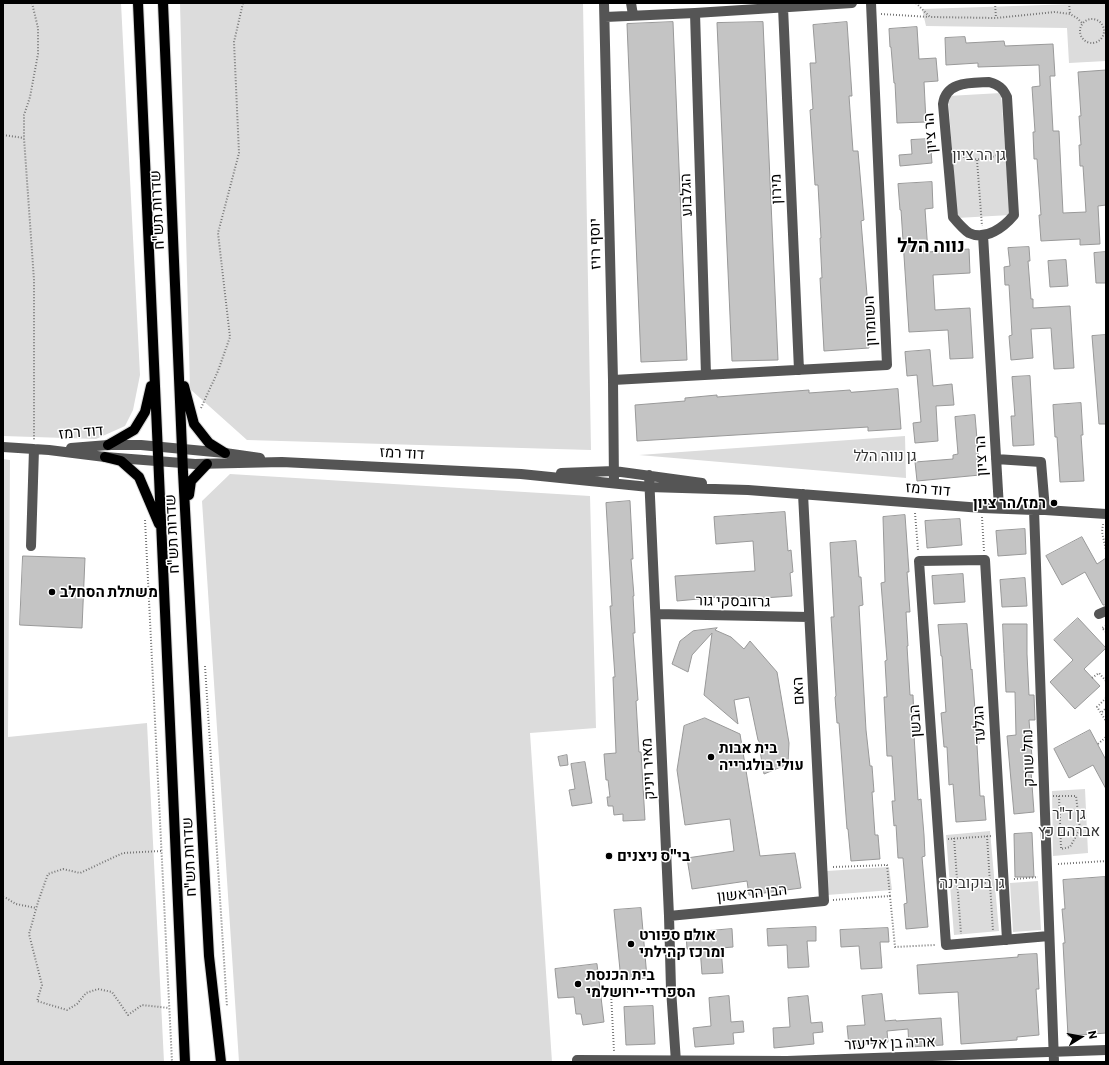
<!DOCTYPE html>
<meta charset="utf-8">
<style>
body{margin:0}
#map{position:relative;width:1109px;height:1065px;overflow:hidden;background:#fff;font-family:Commissioner,sans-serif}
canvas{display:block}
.frame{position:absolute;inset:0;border:4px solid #000;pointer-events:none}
.north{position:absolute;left:1061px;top:1017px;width:40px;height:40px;-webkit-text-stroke:3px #fff;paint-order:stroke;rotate:79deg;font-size:11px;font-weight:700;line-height:16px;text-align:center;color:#000}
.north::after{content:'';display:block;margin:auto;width:14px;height:18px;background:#000;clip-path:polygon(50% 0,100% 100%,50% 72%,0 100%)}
</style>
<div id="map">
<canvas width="1109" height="1065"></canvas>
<div class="frame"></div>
<div class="north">N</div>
</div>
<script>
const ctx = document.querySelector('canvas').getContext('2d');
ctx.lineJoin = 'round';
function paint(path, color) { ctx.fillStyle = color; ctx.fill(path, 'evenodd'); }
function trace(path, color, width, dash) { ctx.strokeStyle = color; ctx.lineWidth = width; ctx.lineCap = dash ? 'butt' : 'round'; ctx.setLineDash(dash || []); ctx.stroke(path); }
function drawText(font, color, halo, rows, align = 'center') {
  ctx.font = font + ' Commissioner,Heebo,sans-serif'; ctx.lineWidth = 3; ctx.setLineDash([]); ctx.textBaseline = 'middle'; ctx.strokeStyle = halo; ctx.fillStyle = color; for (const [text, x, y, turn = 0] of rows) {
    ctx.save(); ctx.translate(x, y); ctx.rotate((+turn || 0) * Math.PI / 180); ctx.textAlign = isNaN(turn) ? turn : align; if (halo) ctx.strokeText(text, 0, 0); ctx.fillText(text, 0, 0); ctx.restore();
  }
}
const green = new Path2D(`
 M3,3H121L140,375L133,410L125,426L96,439L3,436Z
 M180,3H583L591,450L247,440L190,389Z
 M1106,3V61L1069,63L1067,28L926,26L922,9Z
 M1001,93L1010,215L957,218L948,96Z
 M905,436L906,478L639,455Z
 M3,459L10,460L8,737L147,723L164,1062H3Z
 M230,474L590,496L596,728L530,733L552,1062H239L202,501Z
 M1085,789L1088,853L1053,856L1052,791Z
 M990,831L999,931L954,935L946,835Z
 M889,867L892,890L827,895V871Z
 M1038,881L1041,930L1013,932L1010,883Z`);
const building = new Path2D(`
 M673,22L687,360L641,362L627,24Z
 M763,22L778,360L732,361L717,23Z
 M847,22L852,96H849L853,151H858L864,220L861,221L868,307H866L869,348L824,351L820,278H822L820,238H821L818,185H815L810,110L813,109L810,63H816L813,25Z
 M917,27L919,59L936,58L938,81L924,82L926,122L897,123L895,83H894L891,47H890L889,29Z
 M965,37L966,43L1004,41L1005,46L1053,44L1055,76H1050L1053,131H1059L1063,213L1086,212L1083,166H1080L1079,145H1081L1079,116H1081L1078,72L1106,70V205L1098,206L1100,244L1080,245V239L1041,241L1039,215H1041L1037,159H1034L1033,132H1035L1032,87L1040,86L1039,65L978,67V63L946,65L945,38Z
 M930,139L932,163L900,166L899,155L912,154L911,140Z
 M932,182L933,208L925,209L928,252L969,249L970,273L933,275L935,310L970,308L973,358L950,359L948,330L909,332L901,210H900L898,184Z
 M1029,247L1030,261H1028L1031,299H1033V308L1070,306L1074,368L1054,369L1051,328L1031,329L1033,358L1011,360L1009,336L1012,335L1009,285H1005L1004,267L1010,266L1008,248Z
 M1106,252V283H1096L1094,253Z
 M1066,260L1068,286L1050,287L1048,261Z
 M1106,335V424H1099L1092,336Z
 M930,350L933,386L952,384L954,405L936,406L938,441L915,443L913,423L921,422L917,375L907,376L905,352Z
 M1030,376L1034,445L1013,446L1011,416H1015L1012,377Z
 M898,389L901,429L868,431V427L637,441L635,405L685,401V398L717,395V397L809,390V393L850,390L851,392Z
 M1081,403L1083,435H1081L1084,481L1060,482L1057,437H1055L1053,405Z
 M975,415L980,475L917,481L915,462L953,459V455L958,454L955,417Z
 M630,501L633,559H631L634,596H633L635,633H633L638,700L636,701L639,752H641L645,820L623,821V814L614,815L613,806H608L607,797H610L608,780H606L604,754L616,753L613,677H615L610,606H612L606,503Z
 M785,512L788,551L791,550L793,572L790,573L792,596L720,601V597L677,601L675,576L755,571L753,541L716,544L714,517Z
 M905,515L909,572H907L910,612H906L908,646H907L910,695H913L914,719H913L918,800L921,799L924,835L925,856L922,857L928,927L906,929L904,904L907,903L903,858H898L896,825L894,826L892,801H895L892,756H887L884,697H887L885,661L887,660L881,583L885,582L883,517Z
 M960,519L962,545L927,548L925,521Z
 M1025,529L1026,554L998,556L996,531Z
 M1082,537L1097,564L1106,558V605H1103L1085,572L1062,585L1046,556Z
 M856,541L859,577H861L863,605L859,606L866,730L870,766H872L874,792H872L875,835H878L880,859L851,861L848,829H847L839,723H837L835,697L836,696L831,617H834L830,543Z
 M23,556L85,558L82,628L20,625Z
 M963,574L965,602L934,604L932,576Z
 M1025,578L1027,606L1002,607L1000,580Z
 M1078,618L1106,648L1084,669L1100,686L1075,709L1050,682L1073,660L1054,640Z
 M967,624L971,670L972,669L975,710H977L979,744L977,745L980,796H984L986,820L956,822L953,784L949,785L947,747H944L941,713L946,712L942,656H941L938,625Z
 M1003,624H1027V654L1029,695H1034L1035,720H1029L1033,770L1031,771L1034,812L1014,814L1007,736L1016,735L1015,692H1006L1004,654Z
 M717,628L715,630L731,637L744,649L750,641L777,672L789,743L788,764L764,774L759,745L760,743L758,740L749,697L734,700L738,724L704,695L712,633L692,655L688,672L672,664L680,641L693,631Z
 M705,718L740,734L760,856L795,853L801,888L749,895L747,881L692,889L687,858L734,851L730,819L685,825L677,770L684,726Z
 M1090,730L1106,760V789L1093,765L1069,778L1054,749Z
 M567,755L568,765L560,766L558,757Z
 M585,762L592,803L572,806L569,790L575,789L571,764Z
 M1032,833L1034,877H1015L1014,834Z
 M1105,877L1106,1033L1068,1036L1063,943H1065L1062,909H1065L1063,880Z
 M641,908L647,978L621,980L614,910Z
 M816,927V941H807L809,967L788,968L787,945L768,946L767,929Z
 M888,928L889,942H880L882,968L861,969L859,946L841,947L840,930Z
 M732,929L733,947L721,948L723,973L702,974L700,948L687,949L686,933Z
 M1037,954L1039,989H1036L1039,1035L1017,1037V1040L961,1044L958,992L919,994L917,965L1018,957V955Z
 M597,964L604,1022L583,1025L581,1014H576L574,997L558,998L555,969Z
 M882,994L885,1021L896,1020V1021L941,1018L943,1045L909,1047L908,1029L887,1031L888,1042L849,1046L847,1026L865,1025L862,996Z
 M729,996L731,1022L743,1021L744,1032L733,1033L734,1044L695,1047L693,1028L711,1026L709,998Z
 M808,996L811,1023L822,1022L823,1032L813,1033L814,1044L774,1048L773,1028L790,1027L788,998Z
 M653,1006L655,1044L626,1045L624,1007Z`);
const path = new Path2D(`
 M32,3L38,28V54L30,97L24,115V138L34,280V440
 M916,3L930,17L996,18L1055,12L1070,14L1077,18L1082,23
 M995,3L996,18
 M1069,3L1070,14
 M881,14L929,17
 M1080 31a12 12 0 1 1 24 0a12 12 0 1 1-24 0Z
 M3,135L24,138
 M958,154C972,162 986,160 1000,154
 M977,160L982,226
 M201,408L218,371L230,337L218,233L239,153L234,42L243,3
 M915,513L918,550
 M982,517L984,551
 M145,520L172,1062
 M1103,524L1102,532L1106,550
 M1106,626L1102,628L1106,632
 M205,666L227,1007
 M1092,678L1099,673L1106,681
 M1106,698L1097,707L1106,721
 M1102,712L1106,708
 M1098,744L1106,737
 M1053,796H1076L1080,829L1070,847L1061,849
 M1059,796L1061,848
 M1060,832L1080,829
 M987,836L993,931
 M954,838L961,934
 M948,839L992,836
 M161,851L123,853L80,873L63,869L48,874L38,902L29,934L42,985L37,1001L67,1010L77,1004L86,993L98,989L112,992L128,1015L142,1005L169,1008
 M1058,864L1106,861
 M833,867L887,865L890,896
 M1014,879L1038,877
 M958,887L992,882
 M3,897L6,898L16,904L36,908
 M833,900L890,896L895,947L935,945
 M611,993L614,1051
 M600,994L661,989`);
const minor = new Path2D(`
 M604,3L613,380L614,483
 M631,3L633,15
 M783,7L799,370
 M695,13L706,375
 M605,17L695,13L852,3
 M989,82C999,85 1003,88 1007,97L1014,215C1004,227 986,241 969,233C963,229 958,223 953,217L943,104C946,81 971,83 989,82Z
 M983,235L999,508
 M613,380L887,365L871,3
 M3,447L49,450L105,457L195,464L282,462L521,474L649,487L748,490L982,508L1034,510H1045L1106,514
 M71,448L108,445H141L225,453L260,458
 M996,459L1041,462L1045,510
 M561,473L614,471L702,483
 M649,475L669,916L671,989L676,1062
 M1034,510L1054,1062
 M31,546L34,449
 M656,614L809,617
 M1099,614L1106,611
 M669,916L824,901L803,494
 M1007,940L985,560L919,561L946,945L1049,936
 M577,1062V1060L787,1061L1106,1050`);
const major = new Path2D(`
 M138,3L185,1062
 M163,3L183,472L209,956L221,1062
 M184,386L194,424L209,443L225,453
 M108,445L134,430L145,412L151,386
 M105,457L121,461L139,477L159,524
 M189,495L191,481L207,464`);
const markers = [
 [1054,503,4,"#000"],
 [52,592,4,"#000"],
 [711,757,4,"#000"],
 [609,856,4,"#000"],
 [631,944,4,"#000"],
 [578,984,4,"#000"]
];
const streetNames = [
 ["הר ציון",930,133,-95],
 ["מירון",776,189,-92],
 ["הגלבוע",686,195,-92],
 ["שדרות תש\"ח",157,210,-93],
 ["יוסף רויז",595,244,-91],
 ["השומרון",870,321,-93],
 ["דוד רמז",81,432,-5],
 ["דוד רמז",402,453,3],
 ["הר ציון",981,456,-93],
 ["דוד רמז",928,489,5],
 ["שדרות תש\"ח",172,534,-93],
 ["גרזובסקי גור",733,601,1],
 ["האם",798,691,-93],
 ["הבשן",915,721,-94],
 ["הגלעד",979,725,-93],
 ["נחל שורק",1028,758,-92],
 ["מאיר ויניק",648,769,-93],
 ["שדרות תש\"ח",189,857,-93],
 ["הבן הראשון",752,893,-6],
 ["אריה בן אליעזר",890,1043,-2]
];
const parkNames = [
 ["גן הר ציון",979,155],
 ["גן נווה הלל",885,456],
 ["גן ד\"ר",1069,814],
 ["אברהם כץ",1069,831],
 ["גן בוקובינה",972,883]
];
const poiNames = [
 ["רמז/הר ציון",1046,503,"right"],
 ["משתלת הסחלב",60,592],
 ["בית אבות",719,748],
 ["עולי בולגרייה",719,765],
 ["בי\"ס ניצנים",617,856],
 ["אולם ספורט",639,935],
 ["ומרכז קהילתי",639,952],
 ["בית הכנסת",586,975],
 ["הספרדי-ירושלמי",586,992]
];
const districtNames = [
 ["נווה הלל",931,246]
];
paint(green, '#dcdcdc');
paint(building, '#c4c4c4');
trace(building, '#999', 1);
trace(major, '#dbdbdb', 12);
trace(path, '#777', 2, [1, 2]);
trace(minor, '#555', 10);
trace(major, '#000', 10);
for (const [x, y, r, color] of markers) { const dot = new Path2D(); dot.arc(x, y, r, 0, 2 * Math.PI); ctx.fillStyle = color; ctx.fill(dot); trace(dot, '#fff', 1.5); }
drawText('15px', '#000', '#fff', streetNames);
drawText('15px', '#333', '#fff', parkNames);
drawText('bold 15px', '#000', '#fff', poiNames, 'left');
drawText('bold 19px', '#000', '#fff', districtNames);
</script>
